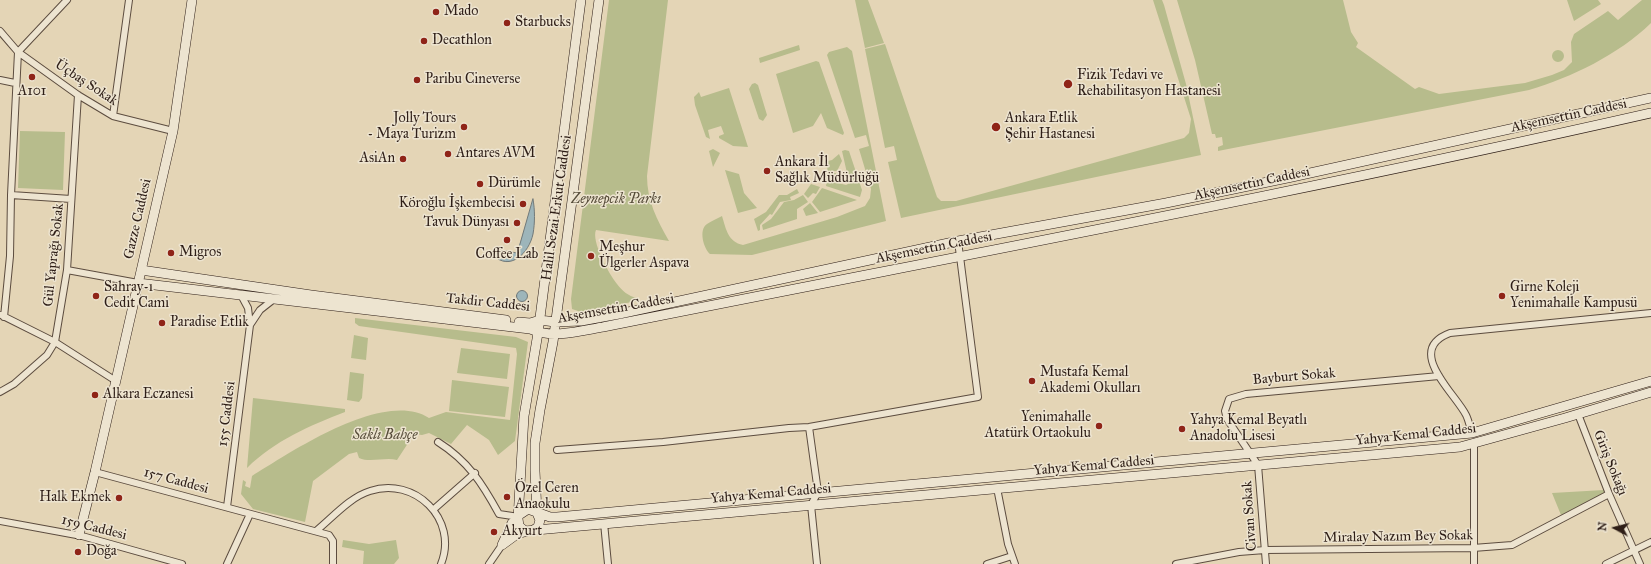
<!DOCTYPE html>
<meta charset="utf-8">
<style>
body{margin:0}
#map{position:relative;width:1651px;height:564px;overflow:hidden;background:#e4d5b6;font-family:"IM FELL Great Primer",serif}
canvas{display:block}
.north{position:absolute;left:1595px;top:508px;width:40px;height:40px;-webkit-text-stroke:3px #ede4d0;paint-order:stroke;rotate:277deg;font-size:11px;font-weight:700;line-height:16px;text-align:center;color:#2e1e17}
.north::after{content:'';display:block;margin:auto;width:14px;height:18px;background:#2e1e17;clip-path:polygon(50% 0,100% 100%,50% 72%,0 100%)}
</style>
<div id="map">
<canvas width="1651" height="564"></canvas>
<div class="north">N</div>
</div>
<script>
const ctx = document.querySelector('canvas').getContext('2d');
ctx.lineJoin = 'round';
function paint(path, color) { ctx.fillStyle = color; ctx.fill(path, 'evenodd'); }
function trace(path, color, width, dash) { ctx.strokeStyle = color; ctx.lineWidth = width; ctx.lineCap = dash ? 'butt' : 'round'; ctx.setLineDash(dash || []); ctx.stroke(path); }
function drawText(font, color, halo, rows, align = 'center') {
  ctx.font = font + ' "IM FELL Great Primer",serif'; ctx.lineWidth = 3; ctx.setLineDash([]); ctx.textBaseline = 'middle'; ctx.strokeStyle = halo; ctx.fillStyle = color; for (const [text, x, y, turn = 0] of rows) {
    ctx.save(); ctx.translate(x, y); ctx.rotate((+turn || 0) * Math.PI / 180); ctx.textAlign = isNaN(turn) ? turn : align; if (halo) ctx.strokeText(text, 0, 0); ctx.fillText(text, 0, 0); ctx.restore();
  }
}
const green = new Path2D(`
 M609,0H668L647,176C647,201 657,220 669,241L596,230C591,241 609,274 617,284C622,291 629,296 636,298L637,301L581,312L572,309L571,299Z
 M855,0H868L884,43L865,48Z
 M1153,0H1162L1164,5L1186,84L1201,155L901,218L888,162L897,160L894,146L885,148L865,49L885,44L937,197L941,201H956L1184,138L1189,133L1191,119Z
 M1177,0H1343L1351,32L1358,43L1356,47L1415,89L1419,87L1439,94L1525,83L1552,75L1564,70L1572,62L1571,42L1574,34L1608,11L1618,20L1642,0H1651V23C1618,55 1572,77 1529,90L1218,151V147L1223,145L1222,137L1216,138L1215,134H1212L1195,60Z
 M1567,0H1598L1601,4L1574,21Z
 M799,45L800,50L760,63L759,58Z
 M847,47L852,51L886,221L752,255L710,254C704,249 698,230 707,224C711,221 717,219 722,216C726,229 728,242 743,245L837,217L865,206L870,198L871,189L859,149L869,146L866,135L855,138L827,55L829,52Z
 M1552 56a6 6 0 1 1 12 0a6 6 0 1 1-12 0Z
 M816,61L819,62L844,133L843,135L827,128L821,113L813,126L793,133L776,74Z
 M755,83L758,85L767,115L763,121L759,119L749,89L752,84Z
 M729,88L748,147L733,146L719,138V136L724,134L721,126L708,130L710,139L706,137L695,105L694,97L699,92L701,97Z
 M20,131L65,132L63,190L18,188Z
 M713,149L720,153L713,167L709,151Z
 M845,150L849,151L862,190L860,197L826,186L828,173H836L834,182L846,185L850,183L851,180L847,173L842,151Z
 M839,154L842,161L837,171H827L828,161L832,160Z
 M725,170L739,174L744,193L757,208L738,213Z
 M811,184L820,187L816,194L813,193L808,198L804,194Z
 M822,188L857,200L820,212L812,202Z
 M797,189L799,193L790,197L791,200L780,202L772,215L770,214L760,225V230L758,231L754,219L766,212L779,195H787Z
 M803,195L808,202L797,209V219L763,230L762,225L771,219L784,202L794,200Z
 M810,203L818,213L806,216L803,209Z
 M355,318L516,337L528,342L515,441L498,455L489,440L467,425L451,444L429,433L422,435L414,434L397,460C385,457 370,463 359,458L357,452L349,454L313,481L305,522L253,509L241,494L243,480L246,482L245,486L250,488L252,476C291,452 384,389 429,418L446,412L510,420L517,354L516,348L359,326L355,323Z
 M354,335L368,338L366,360L351,358Z
 M461,348L510,354L507,379L457,373Z
 M350,372L364,374L362,398L359,402L347,400Z
 M452,380L509,387L505,417L449,411Z
 M253,398L345,409V412C311,425 274,441 247,468Z
 M1604,490L1605,494L1561,515L1552,493Z
 M343,540L369,544L396,540L399,558L394,564H363L364,551L342,547Z`);
const water = new Path2D(`
 M533,199C535,210 535,223 533,234C529,253 510,272 493,255L494,249L517,253Z
 M516.5 296a5.5 5.5 0 1 1 11 0a5.5 5.5 0 1 1-11 0Z`);
const street = new Path2D(`
 M0,31L18,52L78,95L113,116L173,131
 M0,80L15,83
 M113,116L129,0
 M11,195L71,199
 M67,270L138,283
 M1,315L55,342L116,381
 M4,317L10,256L11,195L18,52L67,0
 M250,325L260,310L274,299
 M0,392L14,384L47,355L55,342L67,270L78,95
 M1578,414L1609,494L1640,564
 M809,427L818,492L811,505L817,564
 M1472,433C1470,428 1469,421 1466,415C1455,393 1404,350 1450,333L1651,313
 M438,442C468,461 482,483 499,514L519,517
 M557,450L663,442L789,428L809,427L978,397L958,241
 M95,472L329,535L333,541V564
 M997,488L1008,544L1015,564
 M227,507L250,325L248,308L241,295
 M434,509L475,473
 M0,521L82,536L182,564
 M604,523L608,564
 M316,531C332,518 350,497 370,491C414,476 459,519 441,564
 M227,564L250,514
 M489,564L502,545
 M987,564L1012,556
 M1176,564L1239,552L1265,550L1473,548L1512,545L1609,494
 M1266,564L1258,465L1227,419L1225,411L1229,399L1246,394L1439,376
 M1474,564V444
 M1606,564L1651,542`);
const secondary = new Path2D(`
 M581,0L538,333L524,416L518,519L519,526L525,531L1460,447L1565,418L1651,392
 M141,270L311,295L506,320
 M138,283L530,329C552,339 580,331 603,327C953,257 1303,192 1651,113
 M519,322L530,323L540,320L555,322L581,321L619,314L958,241L1166,203L1292,177L1651,98
 M519,515L528,509L550,517H557L1472,433L1651,381
 M532,531L538,527L540,520L537,513L535,471V443L540,410L553,342L599,0
 M79,535L95,472L173,131L192,0
 M502,545L512,523L518,519
 M502,545L517,534L528,531`);
const markers = [
 [436,12,4,"#8f2418"],
 [507,23,4,"#8f2418"],
 [424,41,4,"#8f2418"],
 [32,77,4,"#8f2418"],
 [417,80,4,"#8f2418"],
 [1068,84,5,"#8f2418"],
 [464,127,4,"#8f2418"],
 [996,127,5,"#8f2418"],
 [448,154,4,"#8f2418"],
 [403,159,4,"#8f2418"],
 [767,171,4,"#8f2418"],
 [480,184,4,"#8f2418"],
 [523,204,4,"#8f2418"],
 [517,223,4,"#8f2418"],
 [507,240,4,"#8f2418"],
 [171,253,4,"#8f2418"],
 [591,256,4,"#8f2418"],
 [96,296,4,"#8f2418"],
 [1502,296,4,"#8f2418"],
 [162,323,4,"#8f2418"],
 [1032,381,4,"#8f2418"],
 [95,395,4,"#8f2418"],
 [1099,426,4,"#8f2418"],
 [1182,429,4,"#8f2418"],
 [507,497,4,"#8f2418"],
 [119,498,4,"#8f2418"],
 [494,532,4,"#8f2418"],
 [78,552,4,"#8f2418"]
];
const poiNames = [
 ["Mado",444,12],
 ["Starbucks",515,23],
 ["Decathlon",432,41],
 ["Fizik Tedavi ve",1077,76],
 ["Rehabilitasyon Hastanesi",1077,92],
 ["Paribu Cineverse",425,80],
 ["A101",32,92,"center"],
 ["Jolly Tours",456,119,"right"],
 ["- Maya Turizm",456,135,"right"],
 ["Ankara Etlik",1005,119],
 ["Şehir Hastanesi",1005,135],
 ["Antares AVM",456,154],
 ["AsiAn",395,159,"right"],
 ["Ankara İl",775,163],
 ["Sağlık Müdürlüğü",775,179],
 ["Dürümle",488,184],
 ["Köroğlu İşkembecisi",515,204,"right"],
 ["Tavuk Dünyası",509,223,"right"],
 ["Meşhur",599,248],
 ["Ülgerler Aspava",599,264],
 ["Migros",179,253],
 ["Coffee Lab",507,255,"center"],
 ["Sahray-ı",104,288],
 ["Cedit Cami",104,304],
 ["Girne Koleji",1510,288],
 ["Yenimahalle Kampusü",1510,304],
 ["Paradise Etlik",170,323],
 ["Mustafa Kemal",1040,373],
 ["Akademi Okulları",1040,389],
 ["Alkara Eczanesi",103,395],
 ["Yenimahalle",1091,418,"right"],
 ["Atatürk Ortaokulu",1091,434,"right"],
 ["Yahya Kemal Beyatlı",1190,421],
 ["Anadolu Lisesi",1190,437],
 ["Özel Ceren",515,489],
 ["Anaokulu",515,505],
 ["Halk Ekmek",111,498,"right"],
 ["Akyurt",502,532],
 ["Doğa",86,552]
];
const streetNames = [
 ["Üçbaş Sokak",86,83,33],
 ["Akşemsettin Caddesi",1569,116,-12],
 ["Akşemsettin Caddesi",1252,184,-12],
 ["Halil Sezai Erkut Caddesi",557,208,-82],
 ["Gazze Caddesi",138,219,-77],
 ["Akşemsettin Caddesi",934,248,-11],
 ["Gül Yaprağı Sokak",54,255,-84],
 ["Takdir Caddesi",488,303,6],
 ["Akşemsettin Caddesi",616,309,-10],
 ["Bayburt Sokak",1294,377,-5],
 ["155 Caddesi",227,414,-83],
 ["Yahya Kemal Caddesi",1416,435,-6],
 ["Giriş Sokağı",1610,463,68],
 ["Yahya Kemal Caddesi",1094,466,-5],
 ["157 Caddesi",176,481,15],
 ["Yahya Kemal Caddesi",771,494,-5],
 ["Civan Sokak",1250,516,-94],
 ["159 Caddesi",94,528,14],
 ["Miralay Nazım Bey Sokak",1398,537,-1]
];
const parkNames = [
 ["Zeynepcik Parkı",616,200],
 ["Saklı Bahçe",385,436]
];
paint(green, '#b7bc8c');
paint(water, '#9db5ba');
trace(water, '#717979', 1);
trace(street, '#5c4c3f', 8);
trace(secondary, '#2e1e17', 10);
trace(street, '#ede4d0', 6);
trace(secondary, '#ede4d0', 9);
for (const [x, y, r, color] of markers) { const dot = new Path2D(); dot.arc(x, y, r, 0, 2 * Math.PI); ctx.fillStyle = color; ctx.fill(dot); trace(dot, '#ede4d0', 1.5); }
drawText('14px', '#2e1e17', '#ede4d0', poiNames, 'left');
drawText('14px', '#2e1e17', '#ede4d0', streetNames);
drawText('italic 14px', '#574d3a', '#ede4d0', parkNames);
</script>
